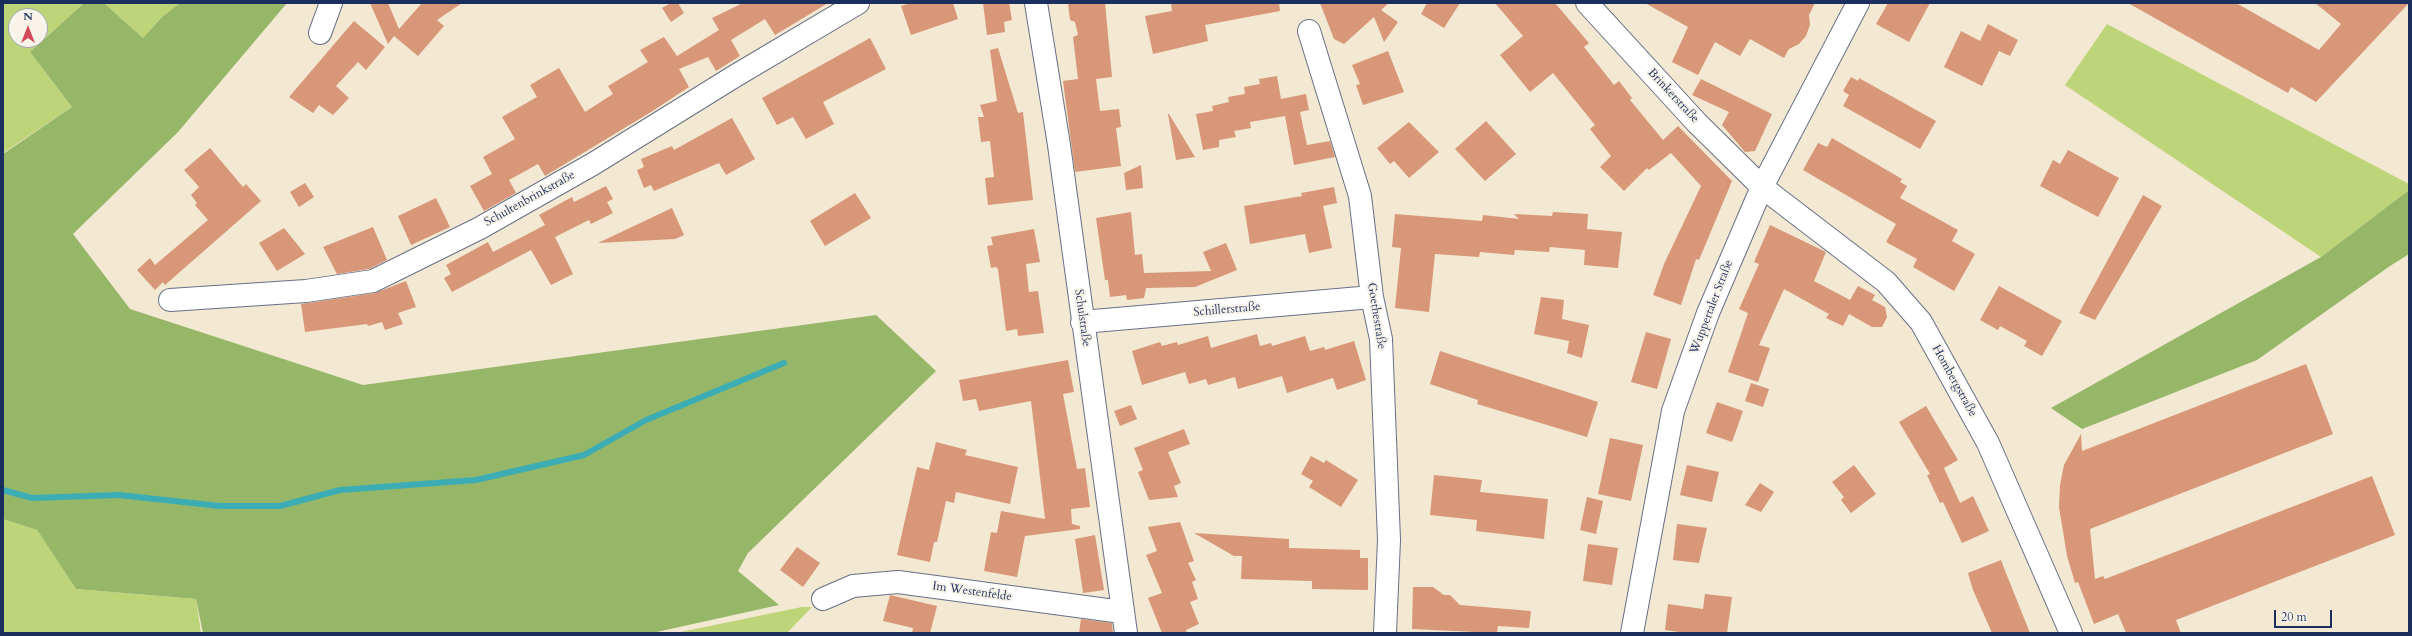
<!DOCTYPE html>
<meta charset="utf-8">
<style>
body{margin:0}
#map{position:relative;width:2412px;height:636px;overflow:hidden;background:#f3e8d2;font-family:Cardo,serif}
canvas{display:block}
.frame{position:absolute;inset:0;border:4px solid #1b2f5e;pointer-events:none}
.north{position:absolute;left:8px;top:8px;width:40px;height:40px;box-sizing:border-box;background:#f7f3e8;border:1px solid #9fa5b1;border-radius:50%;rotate:0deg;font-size:11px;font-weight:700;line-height:16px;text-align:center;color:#1b2f5e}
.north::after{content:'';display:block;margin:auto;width:14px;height:18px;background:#d1495b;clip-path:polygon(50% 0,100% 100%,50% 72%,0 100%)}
.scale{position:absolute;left:2274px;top:610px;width:58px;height:18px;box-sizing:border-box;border:2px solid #1b2f5e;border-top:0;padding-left:5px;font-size:12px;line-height:14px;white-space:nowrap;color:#1b2f5e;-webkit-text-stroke:3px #f7f3e8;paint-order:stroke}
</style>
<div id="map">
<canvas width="2412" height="636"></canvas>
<div class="frame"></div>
<div class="north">N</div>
<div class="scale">20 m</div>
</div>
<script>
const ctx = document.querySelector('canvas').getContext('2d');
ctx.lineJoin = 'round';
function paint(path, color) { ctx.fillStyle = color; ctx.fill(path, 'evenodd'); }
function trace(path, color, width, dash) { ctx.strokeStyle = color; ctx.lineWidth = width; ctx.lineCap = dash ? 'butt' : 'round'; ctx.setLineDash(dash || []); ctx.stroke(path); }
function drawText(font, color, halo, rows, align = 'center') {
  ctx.font = font + ' Cardo,serif'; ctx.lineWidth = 4; ctx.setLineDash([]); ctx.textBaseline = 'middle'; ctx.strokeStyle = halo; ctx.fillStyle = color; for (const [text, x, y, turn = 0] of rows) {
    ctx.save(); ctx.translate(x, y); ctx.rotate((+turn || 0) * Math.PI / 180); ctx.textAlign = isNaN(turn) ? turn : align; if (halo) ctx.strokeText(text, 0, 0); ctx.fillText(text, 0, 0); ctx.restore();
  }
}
const green = new Path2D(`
 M3,3H84L30,52L72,107L3,153ZM16,16H40V40H16Z
 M104,3H180L162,17L143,38Z
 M2107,24L2409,184V190L2321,257L2065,85Z
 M3,519L37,530L76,589L196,599L201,633H3Z
 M802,607H812L787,633H676Z`);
const forest = new Path2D(`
 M84,3H104L143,38L162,17L180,3H287L178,132L73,234L130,309L363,385L876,315L936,371L748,553L738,571L779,605L652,633H203L196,599L76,589L37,530L3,519V154L72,107L30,52Z
 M2409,190V254L2390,266L2257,360L2082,429L2051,408L2321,257Z`);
const stream = new Path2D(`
 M3,490L32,498L119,495L220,506H280L340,490L476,480L584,455L646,420L784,363`);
const building = new Path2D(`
 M370,3H388L399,29L422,3H462L437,20L444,26L418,56L394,36L388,44Z
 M671,3H678L684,13L671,22L662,8Z
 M743,3H828L775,35L765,19L731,40L740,56L716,71L708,57L679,69L689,87L651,112L545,176L538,164L509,180L516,193L484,211L470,186L492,174L483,157L515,139L502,117L537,97L530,85L559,68L585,112L613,94L608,86L648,62L640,50L664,37L677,56L719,30L712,18Z
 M911,3H953L958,19L911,35L901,6Z
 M983,3H1009L1012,20L1004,22L1005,32L987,35Z
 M1068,3H1105L1112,77L1096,79L1100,111L1119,109L1121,127L1116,128L1121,166L1075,172L1063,81L1078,79L1073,37L1078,35L1075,22L1070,20Z
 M1171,3H1279L1280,11L1205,25L1208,41L1153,54L1145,16L1172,11Z
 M1320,3H1389L1381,10L1398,22L1384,42L1374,17L1344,44L1334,39Z
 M1427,3H1460L1444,28L1421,14Z
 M1495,3H1555L1589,43L1584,47L1614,85L1619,81L1632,98L1630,100L1663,140L1678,126L1732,181L1699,260L1696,259L1681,305L1653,295L1664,264L1701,186L1671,153L1649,170L1647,168L1624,191L1600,167L1611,156L1590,129L1595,125L1553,73L1530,92L1500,55L1523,36Z
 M1645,3H1815L1809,15L1810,25L1806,36L1799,44L1789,49L1784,58L1750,39L1740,56L1715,42L1698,75L1672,62L1688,27Z
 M1888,3H1930L1909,42L1876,24Z
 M2128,3H2236L2319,50L2341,24L2315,3H2409L2316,102L2291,87L2288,93Z
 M354,21L385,47L366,70L358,62L336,86L349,98L333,115L319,105L313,113L289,97Z
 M1988,24L2018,40L2010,56L1999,51L1982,86L1944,67L1961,31L1980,41Z
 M870,38L886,69L823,102L834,124L806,139L793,117L777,125L762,98Z
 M998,48L1018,113L1023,112L1033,200L988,205L985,178L994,177L990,141L981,142L978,117H984L980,105L997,101L990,50Z
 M1388,51L1404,92L1363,105L1356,85L1360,84L1352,65Z
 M1277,76L1281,99L1306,94L1309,110L1300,112L1307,145L1330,141L1335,157L1294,165L1285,116L1250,122L1251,128L1234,131L1236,137L1219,140V147L1203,150L1196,114L1213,111L1212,106L1229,102L1228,97L1245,94L1244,87L1260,84L1259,79Z
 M1851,77L1858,81L1859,78L1936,121L1920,149L1843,106L1849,95L1843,91Z
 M1701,79L1772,114L1755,151L1745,152L1722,125L1729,112L1692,95Z
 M1168,114H1169L1195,157L1176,160Z
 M732,118L755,159L726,175L719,163L654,191L651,185L644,188L637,170L644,167L641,159L672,146L674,150Z
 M1486,121L1516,154L1485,181L1455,149Z
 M1409,122L1439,152L1409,178L1394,161L1390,164L1377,148Z
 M1832,138L1902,179L1900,182L1907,186L1900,198L1958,230L1952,241L1975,254L1954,291L1913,267L1917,259L1886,242L1896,224L1803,170L1818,143L1827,147Z
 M210,148L243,187L246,184L261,201L165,285L163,282L155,290L137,270L150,258L155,265L208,220L195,205L197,203L191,195L199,187L184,170Z
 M2068,150L2119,178L2098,217L2040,186L2053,160L2060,164Z
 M1141,165L1143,188L1126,190L1124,173Z
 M305,183L314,197L299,207L290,192Z
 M606,186L613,199L607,202L613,213L591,224L589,220L555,237L573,274L551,285L531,250L452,292L444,278L451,274L446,265L488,242L493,252L545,225L539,215L572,197L574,202Z
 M1334,187L1337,203L1323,206L1332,248L1309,253L1305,234L1250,244L1244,206L1302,196L1301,193Z
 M855,193L871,218L825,246L810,221Z
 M2143,195L2162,206L2095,320L2079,313Z
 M436,198L450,227L411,245L398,216Z
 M672,208L684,235L675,239L598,243Z
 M1131,212L1135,255L1142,254L1144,273L1211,271L1203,252L1226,243L1237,270L1195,287L1146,288L1144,298L1127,300L1126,295L1110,297L1108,280H1105L1096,218Z
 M1553,212L1588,214L1587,229L1622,232L1618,268L1584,265L1585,250L1550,247L1549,252L1515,250L1514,255L1480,252L1479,257L1435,254L1429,312L1395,308L1401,248L1392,247L1395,214L1482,221L1483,215L1519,219L1514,214L1552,216Z
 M1770,225L1826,252L1814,281L1850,300L1858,286L1875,295L1872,300L1885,307L1887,317L1882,327H1872L1849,314L1843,326L1826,318L1829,314L1784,289L1759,345L1770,348L1758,382L1728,372L1748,313L1739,309L1759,264L1754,262Z
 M373,227L387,260L369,269L337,274L323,247Z
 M284,228L305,254L277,271L259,243Z
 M1034,229L1040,262L1026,264L1029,292L1038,291L1044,333L1018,336L1017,329L1006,331L998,269L996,267L991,268L987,246L993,245L991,237Z
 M406,281L416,307L398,313L403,324L385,330L382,322L368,326L367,324L305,332L301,304L375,293Z
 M1999,286L2062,321L2042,356L2024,346L2027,341L2000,326L1998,330L1980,320Z
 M1541,297L1564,300L1562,319L1589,325L1582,358L1567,353L1569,341L1534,334Z
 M1646,332L1671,339L1657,389L1631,382Z
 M1257,334L1260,346L1271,343L1272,346L1305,336L1310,351L1324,347L1325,350L1354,341L1366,380L1337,390L1333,378L1287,393L1282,376L1238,389L1235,377L1208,385L1206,379L1189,384L1185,372L1142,385L1132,351L1160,342L1162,346L1177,342L1178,345L1208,336L1211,348Z
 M1440,351L1598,402L1587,437L1477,404L1478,400L1430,384Z
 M1068,360L1074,392L1063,394L1077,469L1085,468L1090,507L1071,509L1072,524L1080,526V529L1025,536L1017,577L984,571L991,532L997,533L1001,511L1045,519L1031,401L979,411L976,399L963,401L959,380Z
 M2306,364L2333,434L2090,529L2095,579L2103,576L2105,579L2372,476L2395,535L2176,620L2181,633H2126L2118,614L2094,624L2078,582L2075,583L2067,556L2059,507L2060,485L2064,465L2081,434L2082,451Z
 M1751,383L1769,389L1763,407L1745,401Z
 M1717,402L1743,411L1732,442L1706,433Z
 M1131,405L1137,419L1120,426L1114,411Z
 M1926,406L1958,460L1944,468L1960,503L1973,496L1989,531L1962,543L1943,502L1940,503L1927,475L1930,474L1899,422Z
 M1184,429L1190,444L1168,452L1181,483L1174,486L1178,497L1149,500L1138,472L1143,470L1134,448Z
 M1610,438L1643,445L1631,501L1598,494Z
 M936,442L967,450L965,455L1018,467L1010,504L956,492L954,503L946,501L937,542H934L930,562L897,555L917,467L929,470Z
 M1311,456L1324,463L1326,460L1358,480L1341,507L1309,487L1313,481L1301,474Z
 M1687,465L1719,472L1712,502L1680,495Z
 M1854,465L1876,494L1851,513L1841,500L1844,497L1832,482Z
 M1434,475L1482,480L1480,492L1548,499L1544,539L1476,531L1477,520L1430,515Z
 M1760,483L1774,492L1761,512L1745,505Z
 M1587,497L1603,501L1596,534L1580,530Z
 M1180,522L1194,561L1188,563L1196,580L1192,582L1198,599L1190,602L1199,624L1186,630L1187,633H1162L1148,598L1162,593L1146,555L1157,551L1148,527Z
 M1677,524L1707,528L1699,563L1673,560Z
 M1194,533L1289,539V548L1360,550V558H1368V590L1312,589V581L1241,579L1242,556H1234Z
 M1095,535L1104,590L1083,593L1075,539Z
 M1588,544L1618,548L1612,585L1583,581Z
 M797,547L820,563L803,587L780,570Z
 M2001,560L2006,573L2030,633H1992L1973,590L1968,573Z
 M1413,587H1433L1444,595H1450L1460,605L1531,611L1529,628L1498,626L1497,633L1412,629Z
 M1705,594L1732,597L1727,633H1686L1665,630L1668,604L1703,609Z
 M890,595L937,606L930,633H912L913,628L883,621Z
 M1081,619L1112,623L1113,633H1079Z`);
const street = new Path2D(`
 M1036,3L1059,145L1126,633
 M1309,31L1360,196L1372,297L1381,339L1389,540L1385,633
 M320,33L331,3
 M1762,187L1886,282L1921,322L1988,443L2071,633
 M170,300L306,291L373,281L480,228L593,164L735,76L858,3
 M1082,322L1372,297
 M823,599L853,586L898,582L1122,612`);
const secondary = new Path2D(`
 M1587,3L1697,123L1762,187
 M1632,633L1673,411L1708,313L1762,187L1858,3`);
const streetNames = [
 ["Brinkerstraße",1673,96,47],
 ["Schultenbrinkstraße",530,199,-29],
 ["Wuppertaler Straße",1712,307,-69],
 ["Schillerstraße",1227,310,-5],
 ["Goethestraße",1376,316,81],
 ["Schulstraße",1082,318,82],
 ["Hombergstraße",1954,381,61],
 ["Im Westenfelde",972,592,8]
];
paint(green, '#bed478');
paint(forest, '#96b668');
trace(stream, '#3cadb5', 6);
paint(building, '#d89778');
trace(street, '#677087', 24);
trace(secondary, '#677087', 24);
trace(street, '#fff', 22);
trace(secondary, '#fff', 22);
drawText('12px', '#1b2f5e', '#f7f3e8', streetNames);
</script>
